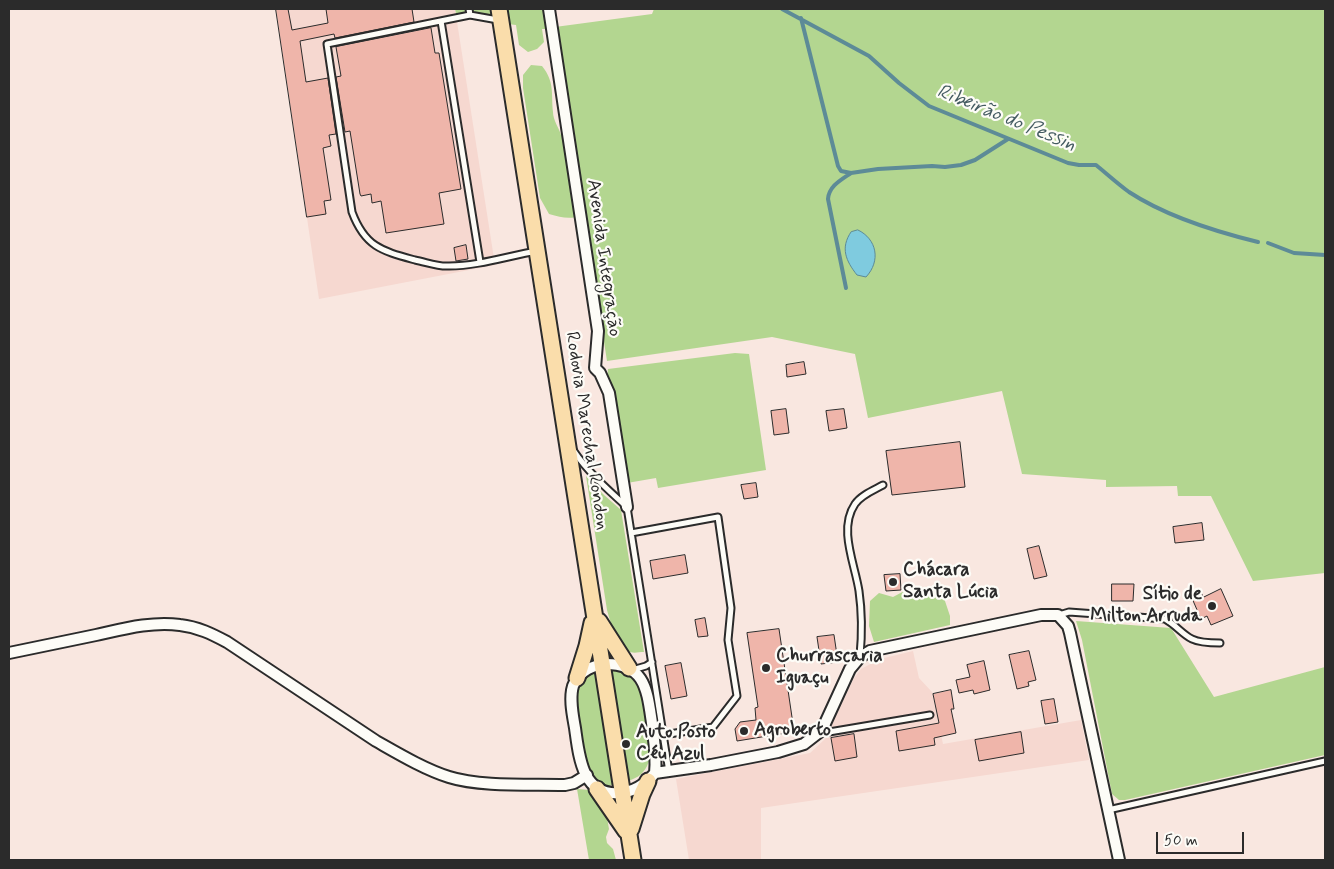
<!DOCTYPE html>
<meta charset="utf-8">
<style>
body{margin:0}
#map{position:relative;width:1334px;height:869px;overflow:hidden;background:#f9e7e0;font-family:Mynerve,sans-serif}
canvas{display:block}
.frame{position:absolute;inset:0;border:10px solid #2b2b2b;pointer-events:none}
.scale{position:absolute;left:1156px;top:832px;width:88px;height:22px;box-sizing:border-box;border:2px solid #2b2b2b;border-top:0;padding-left:6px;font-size:15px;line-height:18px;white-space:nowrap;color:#2b2b2b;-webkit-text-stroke:4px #fdfcf7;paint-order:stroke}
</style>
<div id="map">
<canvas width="1334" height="869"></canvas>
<div class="frame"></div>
<div class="scale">50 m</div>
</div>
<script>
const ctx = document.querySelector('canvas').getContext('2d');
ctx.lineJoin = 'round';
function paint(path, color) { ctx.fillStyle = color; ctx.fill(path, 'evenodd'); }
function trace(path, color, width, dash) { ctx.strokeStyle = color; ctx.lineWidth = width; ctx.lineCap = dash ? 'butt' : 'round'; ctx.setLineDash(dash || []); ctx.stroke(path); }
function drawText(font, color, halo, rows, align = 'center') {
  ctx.font = font + ' Mynerve,sans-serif'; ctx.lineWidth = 4.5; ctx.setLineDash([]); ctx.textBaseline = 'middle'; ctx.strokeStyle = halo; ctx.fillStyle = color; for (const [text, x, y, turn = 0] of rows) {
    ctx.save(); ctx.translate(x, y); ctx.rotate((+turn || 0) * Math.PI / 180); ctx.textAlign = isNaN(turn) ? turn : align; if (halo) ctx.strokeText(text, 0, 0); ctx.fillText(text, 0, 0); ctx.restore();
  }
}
const built = new Path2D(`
 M276,9H455L495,265L319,299Z
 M913,651L919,678L932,692L943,744L1081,720L1089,760L761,808V860H689L676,779L810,753L825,739L854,678L861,669L880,659Z`);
const green = new Path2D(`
 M455,9H543L546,29H542L544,42L537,49L528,52L519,45L516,25L457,18Z
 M654,9H1325V573L1253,581L1211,496H1178L1177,486L1106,487V480L1022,474L1002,391L868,418L855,354L772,337L607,361L584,214L583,216C569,219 562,218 549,214L540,198L523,88V75L531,65L542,66C555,82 551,94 553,112C553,120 559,128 561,135L571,136L555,27L652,14Z
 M735,353L749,354L766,470L658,488L656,478L627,483L607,379L608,369Z
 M586,476L604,495L621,510L644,652C638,652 633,654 628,651C617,646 610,621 607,610Z
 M908,589H924L930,595H943L950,616V625L874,642L869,626L870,601L879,593L893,597Z
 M1076,621L1171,628L1214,697L1325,667V755L1125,800H1119L1112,794L1082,640Z
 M616,669C648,678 646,721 651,748C649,779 633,780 608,786C583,784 582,746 579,727C577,719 573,709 574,700C575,692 579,682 586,676C593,670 607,671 616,669Z
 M577,789L590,790L606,812L609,829L606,837L607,843L613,849L616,860H589Z`);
const water = new Path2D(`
 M858,230C877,239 881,261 866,277L857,275C846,261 840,248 851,232Z`);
const stream = new Path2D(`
 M782,9L869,56L899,83L929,106L1068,163L1079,165H1096C1107,174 1118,184 1129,192C1164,215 1217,232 1258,242
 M801,18L838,166L841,171L851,173L878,169L932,166L945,167L961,165L975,160L1008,139
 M1268,243L1294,253L1325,255
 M846,288L828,199C829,186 841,180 851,173`);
const building = new Path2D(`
 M276,9H288L292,30L328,23L326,9H412L414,22L335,38L334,34L300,41L306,82L328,78L336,134L329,135L331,146L323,148L331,200L324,201L326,214L307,217Z
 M431,28L435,53H439L461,189L439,193L444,224L386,233L381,201L372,203L371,194L361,196L360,194L350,131L345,132L336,77L341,76L336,47Z
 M466,245L468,259L456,261L454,248Z
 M804,362L806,374L787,377L786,365Z
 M786,409L789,433L774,435L771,411Z
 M844,409L847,428L829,431L826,411Z
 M960,442L965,487L892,495L886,451Z
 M756,483L758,497L744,499L741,485Z
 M1202,523L1204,540L1175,543L1173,527Z
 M1039,546L1047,576L1034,579L1027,549Z
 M685,555L688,573L653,579L650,561Z
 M900,574L901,590L886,591L884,575Z
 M1112,584H1134L1133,601H1112Z
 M1221,589L1233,616L1211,625L1207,616L1201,619L1191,596L1201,592L1203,597Z
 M705,618L708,636L698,637L695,620Z
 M779,629L793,724L786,733L737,741L735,729L740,722L756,720L755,708L758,707L747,633Z
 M834,635L838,662L821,664L817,637Z
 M1029,651L1036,680L1028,682L1029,686L1017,689L1009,655Z
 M984,661L990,690L974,694L973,690L959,693L956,680L970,677L967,665Z
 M681,663L687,696L671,699L665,666Z
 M951,690L954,709H951L956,733L934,738L935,745L899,751L896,731L939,723L933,694Z
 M1054,699L1058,722L1045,724L1041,701Z
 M1021,732L1024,753L979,761L975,740Z
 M854,734L857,757L835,761L831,738Z`);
const service = new Path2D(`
 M469,9L470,15L498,20
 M470,15L327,44L352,212C365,247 382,251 415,260C426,262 438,267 449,266C478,266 508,256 537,251
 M441,21L480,262
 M573,450C588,472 607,489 627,507L669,772
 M631,533L718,517L731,608L728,640L737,696L713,727L663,735
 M1059,615L1069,612L1165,619C1176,625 1182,634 1192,639C1200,643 1211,643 1220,643
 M860,656C862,635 862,612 859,591C855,564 838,529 855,504C861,495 874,490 883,485
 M632,670L646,666L652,662
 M822,730L829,732L930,715
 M1108,810L1325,761`);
const minor = new Path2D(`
 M549,9L598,331L595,368L600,373L609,393L627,507
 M9,653C38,647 67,641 96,635C123,629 152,621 180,625C198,627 212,634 227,642L376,741C399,754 424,769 449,777C480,787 531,784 565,785L574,783L587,775
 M602,664C645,662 647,689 652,723C654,740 657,756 655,773C645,785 634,792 619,793C582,796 579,756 575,728C573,716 569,699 573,686C578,673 589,667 602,664Z
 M655,773L711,765L778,752L804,744L822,730L850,669L860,657L870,651L1041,615H1058L1068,626L1070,633L1119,860`);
const primary = new Path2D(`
 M499,9L633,860
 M599,621L629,668
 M577,678L587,646L592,623
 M597,789L626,831
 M631,829L642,794L648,781`);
const markers = [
 [893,582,5,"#2b2b2b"],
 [1212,606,5,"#2b2b2b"],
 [766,668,5,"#2b2b2b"],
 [744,731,5,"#2b2b2b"],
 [626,744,5,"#2b2b2b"]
];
const streetNames = [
 ["Avenida Integração",603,258,82],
 ["Rodovia Marechal Rondon",586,431,81]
];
const poiNames = [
 ["Chácara",903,571],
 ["Santa Lúcia",903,593],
 ["Sítio de",1202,595,"right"],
 ["Milton Arruda",1202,617,"right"],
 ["Churrascaria",776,657],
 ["Iguaçu",776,679],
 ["Agroberto",754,731],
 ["Auto Posto",636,733],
 ["Céu Azul",636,755]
];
const waterNames = [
 ["Ribeirão do Pessin",1006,119,22]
];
paint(built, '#f6d8d0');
paint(green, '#b3d690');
paint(water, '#7fcbdf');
trace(water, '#5d8b97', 1);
trace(stream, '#5d8b97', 4);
paint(building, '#efb5aa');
trace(building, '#2b2b2b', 1);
trace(service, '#2b2b2b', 9);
trace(minor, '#2b2b2b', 14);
trace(primary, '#2b2b2b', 19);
trace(service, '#fdfcf7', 5);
trace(minor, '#fdfcf7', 10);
trace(primary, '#faddab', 15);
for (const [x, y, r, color] of markers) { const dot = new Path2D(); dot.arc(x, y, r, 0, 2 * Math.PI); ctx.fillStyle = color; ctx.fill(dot); trace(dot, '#fdfcf7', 2); }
drawText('19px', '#2b2b2b', '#fdfcf7', streetNames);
drawText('bold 19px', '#2b2b2b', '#fdfcf7', poiNames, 'left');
drawText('italic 20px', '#445b61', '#fdfcf7', waterNames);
</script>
